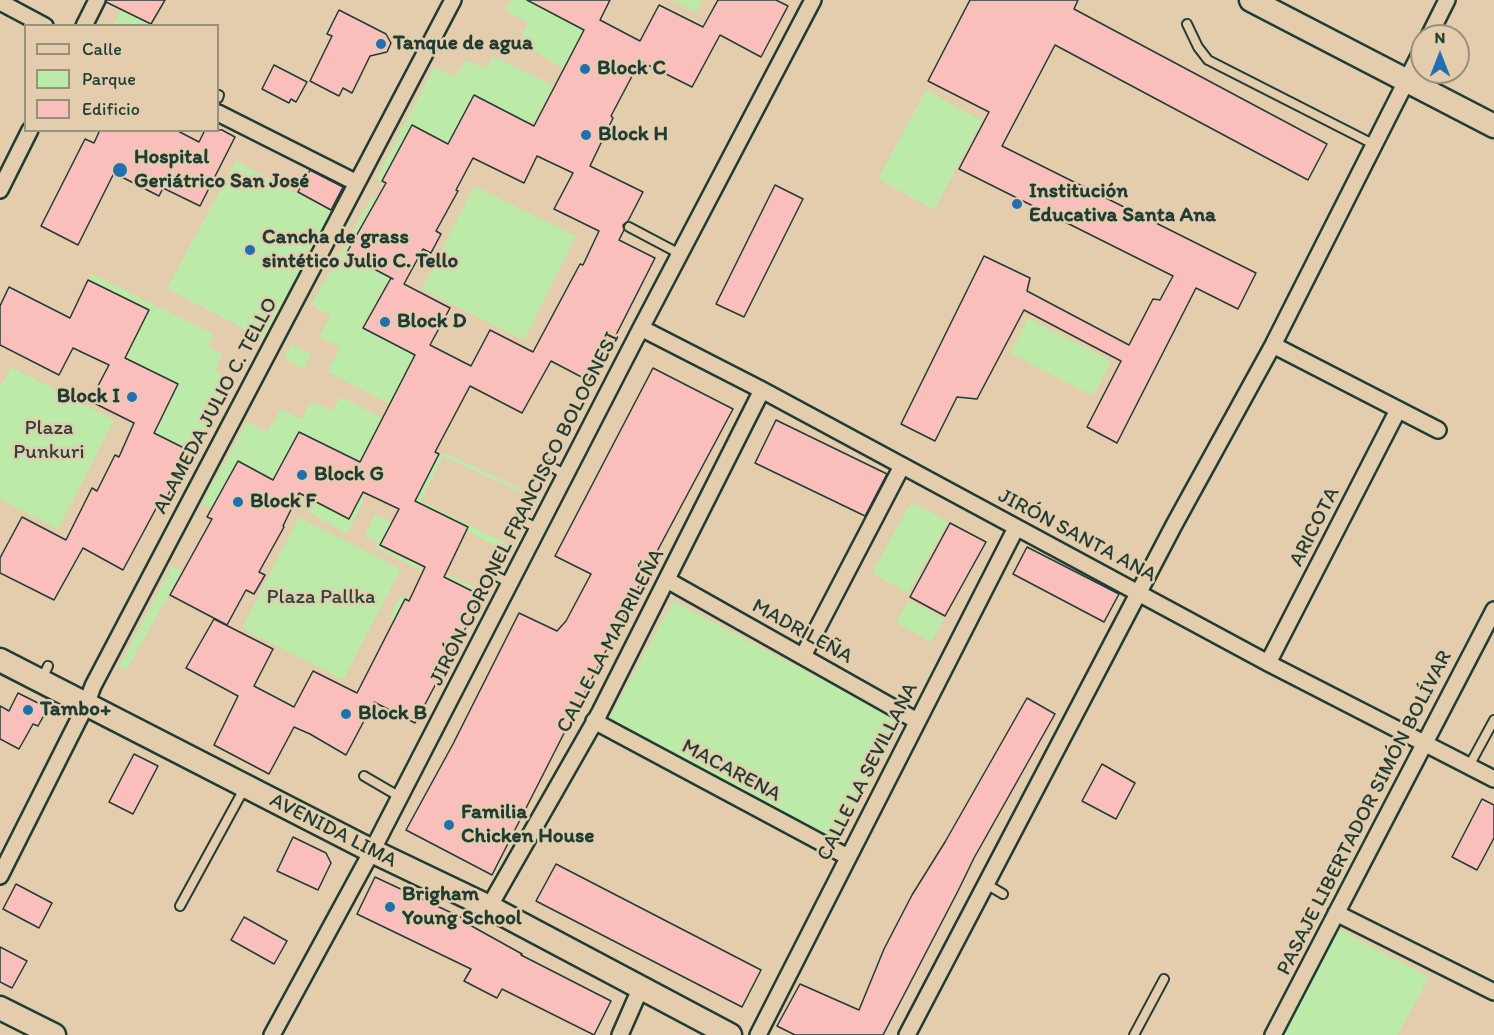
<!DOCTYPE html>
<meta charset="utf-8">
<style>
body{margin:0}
#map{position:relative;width:1494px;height:1035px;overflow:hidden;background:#e3cdac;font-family:Itim,sans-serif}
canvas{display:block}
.legend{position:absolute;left:24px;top:24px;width:195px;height:108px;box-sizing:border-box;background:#e3cdac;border:2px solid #95937c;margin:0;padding:8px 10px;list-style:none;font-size:18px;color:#1f3d34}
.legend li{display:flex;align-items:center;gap:12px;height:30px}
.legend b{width:30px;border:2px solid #95937c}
.north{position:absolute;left:1410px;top:24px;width:60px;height:60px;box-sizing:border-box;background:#e3cdac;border:2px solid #95937c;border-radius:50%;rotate:0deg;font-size:16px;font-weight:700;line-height:24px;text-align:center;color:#1f3d34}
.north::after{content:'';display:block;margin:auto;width:21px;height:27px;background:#1f6fb2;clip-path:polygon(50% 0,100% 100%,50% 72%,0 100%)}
</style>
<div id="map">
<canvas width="1494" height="1035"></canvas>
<ul class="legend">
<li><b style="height:8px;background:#e3cdac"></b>Calle</li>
<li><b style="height:16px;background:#bceaa9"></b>Parque</li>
<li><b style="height:16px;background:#fabebb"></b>Edificio</li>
</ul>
<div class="north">N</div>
</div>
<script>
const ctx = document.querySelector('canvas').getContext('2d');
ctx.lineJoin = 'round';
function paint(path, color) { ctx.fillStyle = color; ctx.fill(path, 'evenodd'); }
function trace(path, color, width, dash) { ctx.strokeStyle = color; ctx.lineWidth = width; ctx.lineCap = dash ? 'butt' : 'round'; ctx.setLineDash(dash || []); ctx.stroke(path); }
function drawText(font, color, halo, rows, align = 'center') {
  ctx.font = font + ' Itim,sans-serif'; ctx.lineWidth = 5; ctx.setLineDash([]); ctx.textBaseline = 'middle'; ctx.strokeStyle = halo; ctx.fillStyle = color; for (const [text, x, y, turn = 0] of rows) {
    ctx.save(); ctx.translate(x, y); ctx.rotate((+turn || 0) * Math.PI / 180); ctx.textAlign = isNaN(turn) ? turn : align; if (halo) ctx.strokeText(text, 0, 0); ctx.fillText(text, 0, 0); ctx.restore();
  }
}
const green = new Path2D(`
 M511,0H534L584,30L565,69L518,42L528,23L505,11Z
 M672,0H702L696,12Z
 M121,10L151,24L150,25H113Z
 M493,56L554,86L533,124L474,95L447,143L412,125L381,180L398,189V191L378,182L379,180L376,179L434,67L455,77L466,60L486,69Z
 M926,90L982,121L934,210L878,179Z
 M236,161L332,212L263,339L167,288Z
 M474,186L576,236L524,340L422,289Z
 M377,196L384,200H376L346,254L390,277L362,328L414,355L390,404L327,372L340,348L319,336L331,316L311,305L372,197L375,198Z
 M92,274L214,334L208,347L223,354L215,371L233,381L194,452L155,433L178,384L126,357L150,309L89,279Z
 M1028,318L1111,361L1093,396L1010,353Z
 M291,344L311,354L304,369L284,359Z
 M11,367L114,420L58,529L0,499V387Z
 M341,397L431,443L428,448L379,424L359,461L299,431L273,479L238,460L212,508L202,503L247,422L267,432L281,409L301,419L311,401L332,411Z
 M446,453L537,497L535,499L443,456L421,501L509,545L505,551L467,531L468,527L416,501L439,454L443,456Z
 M300,494L349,520L360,499L366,497L348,532L345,533L295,504Z
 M911,502L948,522L908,593L872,573Z
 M375,514L403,528L402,531L390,525L379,546L423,567L422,571L375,547L377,542L365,536Z
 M299,517L401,569L343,680L242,628Z
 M172,566L182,571L126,671L119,666Z
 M447,574L482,591L480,594L446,577Z
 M400,596L417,603L405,599L414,631L389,618Z
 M909,600L944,619L931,642L896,623Z
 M673,601L902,722L838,840L609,719Z
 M1338,929L1429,977L1398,1035H1282Z`);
const building = new Path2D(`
 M107,0H165L151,24L106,2Z
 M527,0H610L600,20L640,41L659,5L703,27L718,0H776L788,6L761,57L720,35L692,87L640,61L611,116L613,118L590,166L643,192L628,221L623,225L624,230L619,240L655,258L618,331L591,382L551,361L522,413L470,386L435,452L439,454L415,501L468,527L444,577L480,595L472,616L415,723L374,702L346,755L310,734L294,727L269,774L214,745L238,696L186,668L214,619L273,649L254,686L294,707L313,671L357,693L405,599L409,601L425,567L380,545L399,509L363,492L349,519L299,493L283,526L284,527L259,572L265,575L254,594L246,590L227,625L170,595L212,519L207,517L238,461L273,480L299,432L360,462L415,355L363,328L391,278L393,279L346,254L386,183L382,181L412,125L448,144L474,95L534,126L584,30ZM537,156L573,173L554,209L599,231L583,265L580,264L533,352L490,330L471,366L430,345L450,308L404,284L423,249L431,253L441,234L436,231L458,191L456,190L473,158L524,183Z
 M970,0H1078L1074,9L1327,144L1308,180L1055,45L1002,146L1256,273L1238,309L1196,288L1117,443L1087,427L1121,361L1024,310L977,399L957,397L935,441L901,424L984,256L1030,278L1027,291L1129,345L1153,299L1160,300L1173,276L959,169L989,112L928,81Z
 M339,10L386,34L391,43L387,52L370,56L352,93L343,88L339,96L310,81L332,36L327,34Z
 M274,65L307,82L296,102L291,99L289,103L262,89Z
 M100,130H176L199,142L205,130H222L235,137L200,206L163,188L159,196L114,173L78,245L41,226L85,139L94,143Z
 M310,170L343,187L331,210L298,192Z
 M775,185L803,199L744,317L716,304Z
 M88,280L149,310L125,358L178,384L154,433L190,451L163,505L159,503L123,570L83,548L54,600L0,573V558L22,517L66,540L92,488L97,491L115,455L119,457L134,423L90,401L109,365L73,348L59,375L0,345V306L9,287L70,318Z
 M653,368L733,409L646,572L492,875L406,830L453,744L519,613L557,631L566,621L591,574L555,556Z
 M776,420L887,474L865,516L755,463Z
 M950,523L986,542L945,616L910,597Z
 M1027,547L1119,594L1104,622L1013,574Z
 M18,693L48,708L38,726L33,724L19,749L0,739V706L9,711Z
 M1027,698L1055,714L974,858L958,891L883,1035H795L777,1026L800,984L859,1010L884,949L912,895L945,842Z
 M134,754L158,766L133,814L109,802Z
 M1102,764L1135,783L1116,819L1082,801Z
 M1482,799L1494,805V838L1477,870L1452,857Z
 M293,837L326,853L331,863L318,890L277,871Z
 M556,864L761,970L742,1007L536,901Z
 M375,877L469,921L468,924L522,954L521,955L611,1001L594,1035L502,989L497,998L464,981L471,969L357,914Z
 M16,884L52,903L39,928L3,909Z
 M244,917L287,941L274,964L231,940Z
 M0,947L27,961L12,988L0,982Z`);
const lane = new Path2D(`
 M1187,24L1198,47L1208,60L1373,144
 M218,98L219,95
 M629,227L680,254
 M548,465L566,475
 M518,519L538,528
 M490,573L510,583
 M42,679L48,666
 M1469,766L1494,720
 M364,776L400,797
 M986,884L1003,894
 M180,906L244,789
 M1134,1035L1164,979`);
const street = new Path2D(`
 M0,2L45,26
 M84,26L97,0
 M1429,36L1447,0
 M218,113L357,183
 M0,190L30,130
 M641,328L762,390L1268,663L1494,779
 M1273,345L1438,430
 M667,580L917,721
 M803,656L902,466
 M1268,663L1398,410
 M594,721L848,857
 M0,876L86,705L93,686L453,0
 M489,907L599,714L762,390
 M1336,913L1494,992
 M272,1035L372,851L641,328L813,0
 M620,1035L641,987
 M758,1035L1016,528
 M907,1035L1174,525L1273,345L1422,50
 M1273,1035L1494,610`);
const secondary = new Path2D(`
 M1251,0L1494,126
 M0,660L372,851L489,907L730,1035
 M0,1008L54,1035`);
const markers = [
 [381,44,6,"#1f6fb2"],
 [585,69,6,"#1f6fb2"],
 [586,135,6,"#1f6fb2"],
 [120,170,8,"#1f6fb2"],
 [1017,204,6,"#1f6fb2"],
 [250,250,6,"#1f6fb2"],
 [385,322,6,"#1f6fb2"],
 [132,397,6,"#1f6fb2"],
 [302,475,6,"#1f6fb2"],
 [238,502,6,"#1f6fb2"],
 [28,710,6,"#1f6fb2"],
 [346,714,6,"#1f6fb2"],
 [449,825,6,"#1f6fb2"],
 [390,907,6,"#1f6fb2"]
];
const poiNames = [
 ["Tanque de agua",393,44],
 ["Block C",597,69],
 ["Block H",598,135],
 ["Hospital",134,158],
 ["Geriátrico San José",134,182],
 ["Institución",1029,192],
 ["Educativa Santa Ana",1029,216],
 ["Cancha de grass",262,238],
 ["sintético Julio C. Tello",262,262],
 ["Block D",397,322],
 ["Block I",120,397,"right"],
 ["Block G",314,475],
 ["Block F",250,502],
 ["Tambo+",40,710],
 ["Block B",358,714],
 ["Familia",461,813],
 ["Chicken House",461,837],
 ["Brigham",402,895],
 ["Young School",402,919]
];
const streetNames = [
 ["ALAMEDA JULIO C. TELLO",216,406,-62],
 ["JIRÓN CORONEL FRANCISCO BOLOGNESI",525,509,-63],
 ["ARICOTA",1315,527,-63],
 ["JIRÓN SANTA ANA",1077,536,28],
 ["MADRILEÑA",802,632,29],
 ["CALLE LA MADRILEÑA",611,641,-62],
 ["MACARENA",731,771,28],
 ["CALLE LA SEVILLANA",868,772,-63],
 ["PASAJE LIBERTADOR SIMÓN BOLÍVAR",1365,813,-63],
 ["AVENIDA LIMA",333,831,27]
];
const parkNames = [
 ["Plaza",49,429],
 ["Punkuri",49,453],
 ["Plaza Pallka",321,598]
];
paint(green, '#bceaa9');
paint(building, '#fabebb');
trace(building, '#1f3d34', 1.5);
trace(lane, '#1f3d34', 12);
trace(street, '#1f3d34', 20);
trace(secondary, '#1f3d34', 27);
trace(lane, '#e3cdac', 8);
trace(street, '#e3cdac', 15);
trace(secondary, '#e3cdac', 22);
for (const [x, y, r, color] of markers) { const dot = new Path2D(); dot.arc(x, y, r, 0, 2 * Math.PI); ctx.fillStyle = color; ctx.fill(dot); trace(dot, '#e3cdac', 2); }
drawText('bold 21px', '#1f3d34', '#e3cdac', poiNames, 'left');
drawText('21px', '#1f3d34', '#e3cdac', streetNames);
drawText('21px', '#27463a', '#e3cdac', parkNames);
</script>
